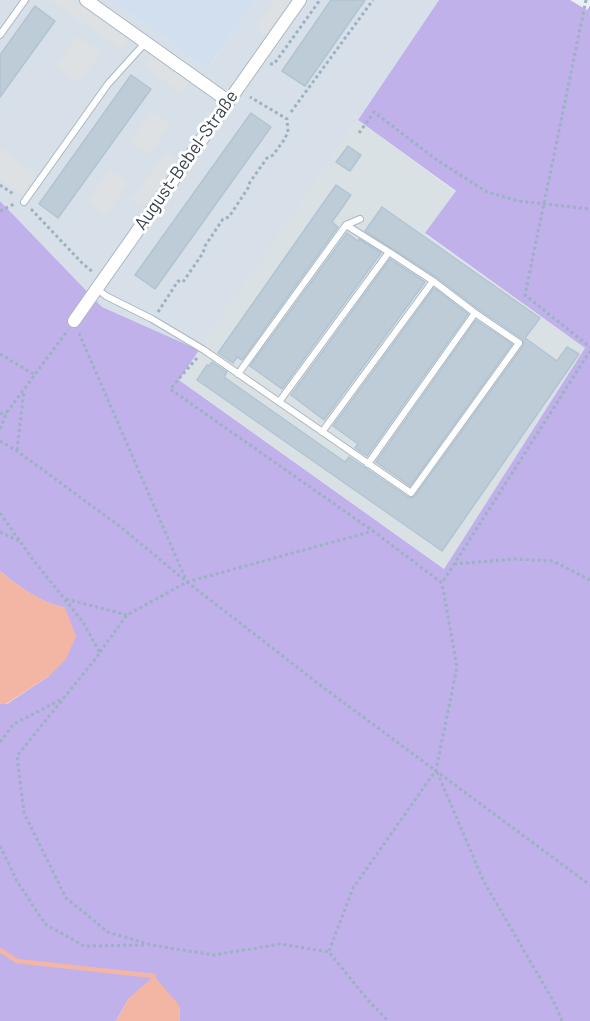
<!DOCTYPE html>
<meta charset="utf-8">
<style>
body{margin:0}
canvas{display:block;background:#e9eff5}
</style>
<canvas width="590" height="1021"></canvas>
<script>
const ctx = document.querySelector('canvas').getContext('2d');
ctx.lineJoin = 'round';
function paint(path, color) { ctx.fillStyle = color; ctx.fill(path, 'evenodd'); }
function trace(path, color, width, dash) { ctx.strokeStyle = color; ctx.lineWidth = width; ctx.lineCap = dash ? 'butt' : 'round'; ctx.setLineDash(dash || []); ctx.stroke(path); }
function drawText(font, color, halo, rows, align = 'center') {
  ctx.font = font + ' Barlow,sans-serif'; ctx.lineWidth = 6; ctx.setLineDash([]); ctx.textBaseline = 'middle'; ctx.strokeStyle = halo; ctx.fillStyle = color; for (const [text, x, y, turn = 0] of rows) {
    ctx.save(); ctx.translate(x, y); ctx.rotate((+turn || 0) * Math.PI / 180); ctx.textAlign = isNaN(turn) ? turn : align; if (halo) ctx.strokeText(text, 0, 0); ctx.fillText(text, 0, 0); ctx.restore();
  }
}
const residential = new Path2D(`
 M0,0H111L207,69L256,0H439L358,120L199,350L102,307L0,201Z`);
const industrial = new Path2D(`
 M358,120L456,192L425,234L585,348L444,569L178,379Z`);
const education = new Path2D(`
 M111,0H256L207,69Z`);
const green = new Path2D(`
 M439,0H570L587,10L590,6V1021H180L179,1005L129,998L116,1021H0V704H7L49,676L65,608C40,602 19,587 0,571V201L102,307L199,350L179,380L444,569L585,348L425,233L456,191L358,120Z`);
const parking = new Path2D(`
 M50,0H74L129,39L122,50Z
 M275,0H293L267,36L255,27Z
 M77,36L101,53L78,83L56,66Z
 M151,55L189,82L181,94L144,65Z
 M152,110L171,124L149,155L130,142Z
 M0,148L36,173L22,195L0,180Z
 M165,153L177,161L143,208L131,200Z
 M109,170L129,184L106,215L87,202Z`);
const water = new Path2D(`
 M0,571C19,587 41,602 65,608L76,636L66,659L49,676L6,704H0Z
 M154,976L179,1005L180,1021H116L129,998Z`);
const stream = new Path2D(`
 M0,950L17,961L154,976`);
const building = new Path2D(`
 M331,0H365L305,86L282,71Z
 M35,6L55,21L0,97V55Z
 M131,75L151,89L58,218L39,204Z
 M251,113L271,127L155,289L135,275Z
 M348,146L361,155L350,171L336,162Z
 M336,185L351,195L332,222L338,227L242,360L237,357L233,363L218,353Z
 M382,207L540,318L525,338L557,361L567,347L579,354L442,551L197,380L207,365L209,366L212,362L227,372L224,377L345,462L349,457L408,497L411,498L415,496L523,346L524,343L522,339L478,309L436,277L365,231Z
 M347,233L358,241L359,239L381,253L282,389L250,366Z
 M390,259L425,282L324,420L291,395Z
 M434,288L468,314L367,456L355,448L358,444L333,426Z
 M476,320L512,344L410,486L376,462Z`);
const path = new Path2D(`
 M586,0L525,295L590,347
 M270,64H274L320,0
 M291,112L373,0
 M359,133L374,112L437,160L487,192L518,201L590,209
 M0,185L15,195
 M31,209L83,264L94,273
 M0,211L14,204
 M158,312L178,281L183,282L203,253L205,246L223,219L229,217L248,188L250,182L267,158L273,155L284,140L288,132L287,119L250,97
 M79,333L186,580
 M0,354L35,375
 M197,358L170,389L373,531L442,583L590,351
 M0,414L7,412
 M0,429L7,412L68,330
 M0,441L17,451L122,528L187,582L324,688L590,885
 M17,450L24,391
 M0,513L34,561L83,622L100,653L17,756L24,813L66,898L108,932L151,945L214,955L280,944L329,952L367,999L388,1021
 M0,532L19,541
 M454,564L515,559L553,561L590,580
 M66,599L127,615
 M100,652L127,615L187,582L373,531
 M0,742L14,724L62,699
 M437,772L484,882L554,1002L562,1021
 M0,846L17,881L45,924L84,946L146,945
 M329,951L353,888L436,770L457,667L442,583`);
const service = new Path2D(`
 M0,35L25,0
 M24,202L108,84L145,43
 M96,288L106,296L152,319L204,350L411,493L519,343L475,313
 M238,374L346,225L360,219
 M279,402L389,252L346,225
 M322,432L433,281L389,252
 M368,464L475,313L433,281`);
const minor = new Path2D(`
 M86,0L228,101
 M74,321L300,0`);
const streetNames = [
 ["August-Bebel-Straße",186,160,-55]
];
paint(residential, '#d7e0e9');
paint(industrial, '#dae1e5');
paint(education, '#d2dfef');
paint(green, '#c0b1ea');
paint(parking, '#dee1e3');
paint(water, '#f3b6a4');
trace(stream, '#f3b6a4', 4.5);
paint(building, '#beccd7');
trace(building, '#b1c4d2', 1.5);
trace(service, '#abb7c1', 8);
trace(minor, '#abb7c1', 14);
trace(path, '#9cb1c3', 3, [3, 3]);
trace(service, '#fff', 6);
trace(minor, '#fff', 12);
drawText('18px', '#374149', '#fff', streetNames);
</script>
